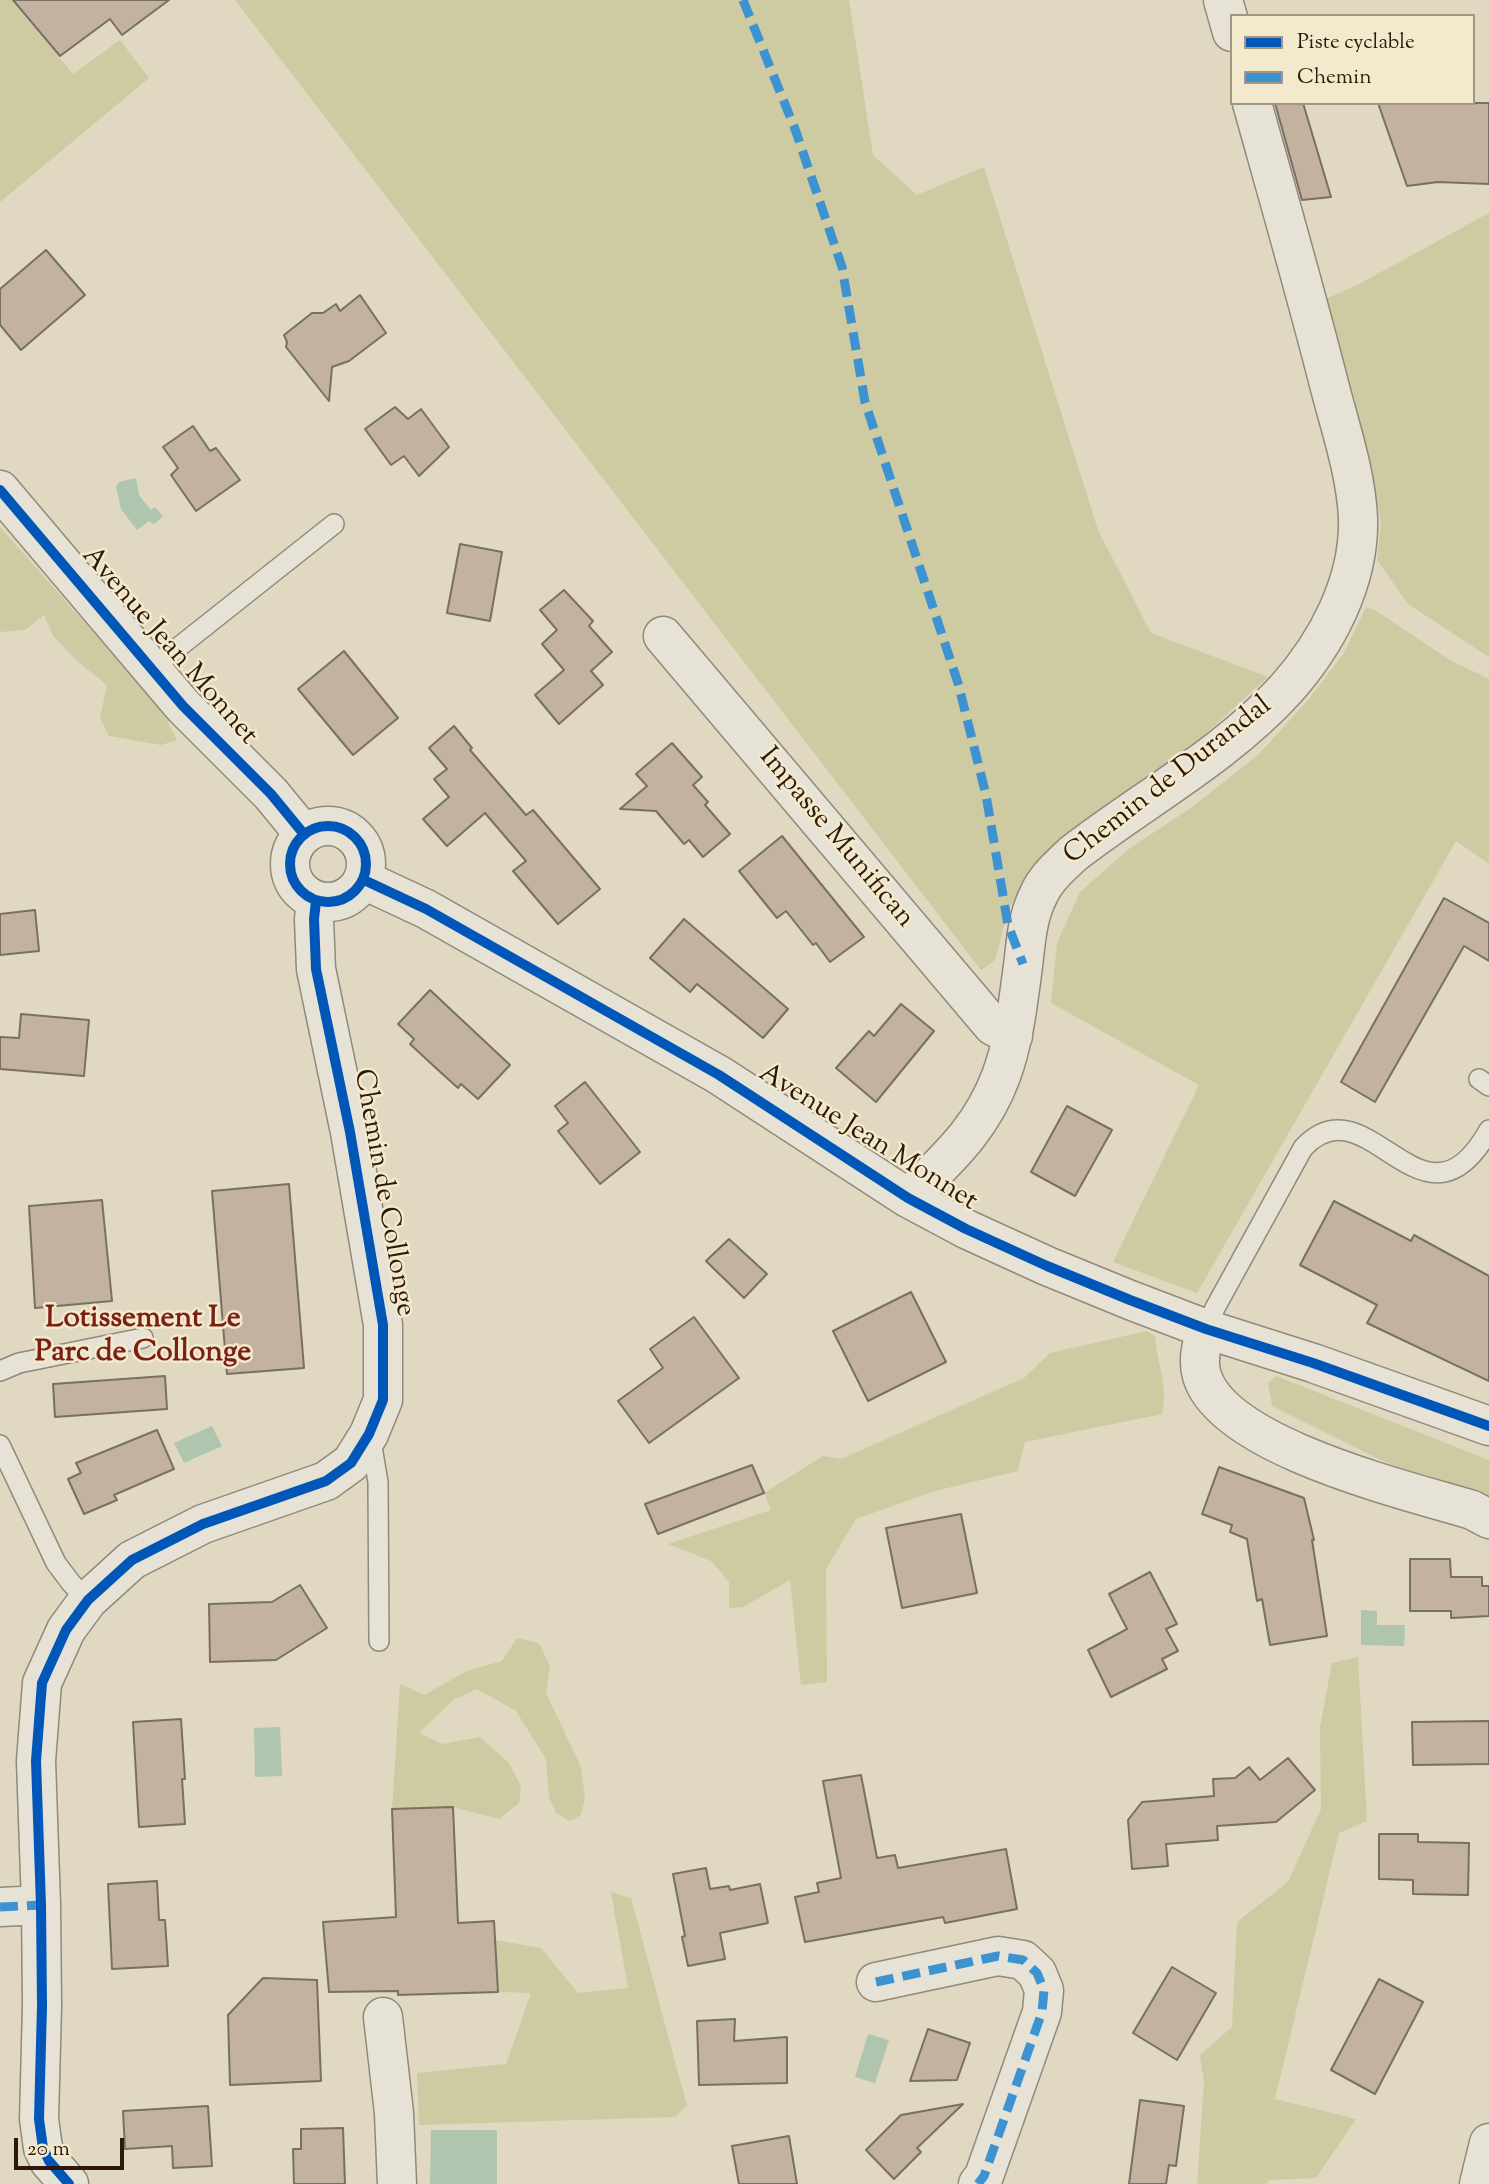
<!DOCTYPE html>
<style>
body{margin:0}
#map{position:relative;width:1489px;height:2184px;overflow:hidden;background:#e0d8c0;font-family:"Sorts Mill Goudy",serif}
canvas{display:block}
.legend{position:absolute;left:1230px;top:14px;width:245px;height:91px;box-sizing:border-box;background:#f3eace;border:2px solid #a5967f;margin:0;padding:9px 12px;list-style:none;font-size:21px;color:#2f1808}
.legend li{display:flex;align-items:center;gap:14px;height:35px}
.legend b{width:35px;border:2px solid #a5967f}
.scale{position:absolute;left:14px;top:2138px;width:110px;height:32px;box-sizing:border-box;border:4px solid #2f1808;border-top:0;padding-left:9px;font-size:21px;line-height:24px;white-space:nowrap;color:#2f1808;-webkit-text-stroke:5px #f3eace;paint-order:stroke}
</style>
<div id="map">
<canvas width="1489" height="2184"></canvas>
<ul class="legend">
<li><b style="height:9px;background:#0057b8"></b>Piste cyclable</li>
<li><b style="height:9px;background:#3d93d1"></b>Chemin</li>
</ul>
<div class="scale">20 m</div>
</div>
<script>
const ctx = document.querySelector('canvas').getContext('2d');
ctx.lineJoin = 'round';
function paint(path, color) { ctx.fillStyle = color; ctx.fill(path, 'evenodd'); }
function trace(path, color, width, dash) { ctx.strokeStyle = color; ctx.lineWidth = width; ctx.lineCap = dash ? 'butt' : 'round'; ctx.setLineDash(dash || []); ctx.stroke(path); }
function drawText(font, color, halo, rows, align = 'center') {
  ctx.font = font + ' "Sorts Mill Goudy",serif'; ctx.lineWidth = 5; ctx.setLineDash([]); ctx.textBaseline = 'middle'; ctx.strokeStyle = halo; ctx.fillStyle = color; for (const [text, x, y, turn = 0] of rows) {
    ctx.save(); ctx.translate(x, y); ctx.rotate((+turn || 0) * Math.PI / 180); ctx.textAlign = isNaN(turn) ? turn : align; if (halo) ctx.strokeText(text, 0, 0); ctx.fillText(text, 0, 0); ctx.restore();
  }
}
const green = new Path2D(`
 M0,0H11L73,74L120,40L149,78L0,202Z
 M235,0H849L873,155L917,195L984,167L1098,530L1151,633L1268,677L1191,747L1082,825L1041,857L1009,908L995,960L981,970Z
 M1489,213V657L1408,604L1377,560L1381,522L1373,484L1317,303L1361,283Z
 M0,527L161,709L177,740L161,745L109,736L100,718L107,685L77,661L53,636L44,615L25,630L0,632Z
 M1366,607L1375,610L1448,659L1489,679V864L1456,841L1197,1293L1113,1262L1199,1085L1051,1003L1057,943L1080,892L1130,848L1191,808L1259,754L1309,699L1344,653Z
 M1147,1331L1155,1336C1157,1366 1169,1383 1162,1414L1025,1442L1018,1471L935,1491L856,1519L826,1569L827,1682L801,1685L790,1580L743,1607L729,1608V1582L711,1561L668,1544L771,1510L764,1493L823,1456L841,1459L1024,1378L1050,1353Z
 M1276,1376L1489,1460V1502L1417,1478L1272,1406L1268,1383Z
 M517,1638L539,1643L550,1666L546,1693L581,1767L585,1799L581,1815L570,1821L556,1813L549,1798L546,1759L516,1711L477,1689L453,1700L419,1733L442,1744L480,1737L508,1762L521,1786L519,1803L499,1819L453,1807L392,1809L400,1684L424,1695L467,1671L502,1661Z
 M1358,1657L1367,1821L1339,1833L1275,2099L1356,2119L1316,2178L1269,2180L1266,2184H1197L1204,2081L1200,2055L1232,2027L1237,1922L1288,1882L1321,1809L1320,1727L1332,1663Z
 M611,1892L631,1898L687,2106L675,2117L419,2125L417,2073L506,2064L531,1993L498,1992L495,1940L541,1948L578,1993L628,1988Z`);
const water = new Path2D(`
 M136,478L139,495L151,510L155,507L163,516L154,524L149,521L137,530L121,509L116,487L119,482Z
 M212,1426L222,1446L184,1463L174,1443Z
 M1361,1610L1377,1611V1625H1405L1404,1646L1361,1645Z
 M280,1727L282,1776L255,1777L254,1728Z
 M868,2034L889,2040L875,2083L855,2077Z
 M431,2130H497V2184H430Z`);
const building = new Path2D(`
 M13,0H169L122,35L110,19L60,56Z
 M1275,103H1303L1331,197L1302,200Z
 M1378,103H1489V184L1438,182L1407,186Z
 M46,250L85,295L21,350L0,325V289Z
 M360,295L386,333L349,361L332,367L329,401L286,347L287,342L284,335L312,313H323L336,304L340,311Z
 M395,407L408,419L421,409L449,447L419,476L404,456L391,465L365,429Z
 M193,426L210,451L216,448L240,480L196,511L171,475L178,468L163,447Z
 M460,544L502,552L490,621L447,613Z
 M564,590L593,621L589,626L612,652L591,671L603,685L559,724L535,695L564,670L542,644L557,630L540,610Z
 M344,651L398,718L353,755L298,689Z
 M454,726L472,748L470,750L526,815L533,810L600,889L558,924L513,871L526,861L485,813L447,846L423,819L449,797L434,779L447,769L429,748Z
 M672,743L702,777L693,785L708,802L705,805L730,834L703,857L689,840L684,844L656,811L620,809L647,786L636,774Z
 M782,836L864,937L830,962L816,943L813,945L786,911L777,918L739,871Z
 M1444,898L1489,923V961L1464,946L1375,1102L1341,1082Z
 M35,910L39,951L0,955V914Z
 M684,919L788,1009L763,1038L697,984L690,992L650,958Z
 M430,990L510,1065L478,1099L461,1084L458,1088L437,1069L410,1044L414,1039L398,1024Z
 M901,1004L934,1031L876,1102L836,1068L869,1031L874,1036Z
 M21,1014L89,1020L84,1076L0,1069V1037L19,1038Z
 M585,1082L640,1152L600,1184L558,1131L568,1123L555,1106Z
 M1067,1106L1112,1130L1075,1196L1031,1172Z
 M289,1184L304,1368L227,1374L212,1191Z
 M102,1200L112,1301L35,1308L29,1206Z
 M1334,1201L1411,1241L1414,1235L1489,1276V1381L1367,1323L1377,1305L1300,1265Z
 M729,1239L767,1274L744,1298L706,1261Z
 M911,1292L946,1362L868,1401L833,1331Z
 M694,1317L739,1378L649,1443L618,1401L663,1368L650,1349Z
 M165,1376L167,1409L55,1417L53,1384Z
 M157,1430L174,1469L114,1495L117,1500L84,1514L68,1479L81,1473L76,1463Z
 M752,1465L764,1493L658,1534L645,1504Z
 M1219,1467L1304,1498L1314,1540H1312L1327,1636L1270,1645L1262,1599L1257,1601L1247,1539L1230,1532L1232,1525L1202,1514Z
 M961,1514L977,1593L902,1608L886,1528Z
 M1410,1559H1450L1451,1577H1482V1586H1489V1616L1451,1618V1611H1410Z
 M1150,1572L1177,1624L1166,1629L1178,1651L1162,1659L1167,1669L1111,1697L1088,1650L1127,1629L1109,1594Z
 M300,1585L327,1628L276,1660L210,1662L209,1604L272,1602Z
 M181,1719L185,1779H182L185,1824L139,1827L133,1722Z
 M1489,1721V1764L1413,1765L1412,1722Z
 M1288,1758L1315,1790L1276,1822L1217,1826L1218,1840L1166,1844L1168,1866L1132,1869L1128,1820L1142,1802L1214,1796L1213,1779L1235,1778L1249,1767L1260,1780Z
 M861,1775L877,1858L895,1855L898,1868L1006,1849L1017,1909L945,1923L943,1917L805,1942L795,1897L819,1892L817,1883L841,1878L823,1781Z
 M453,1807L458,1923L494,1921L498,1992L398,1995V1991L329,1992L323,1922L396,1917L392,1809Z
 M1379,1834H1418V1842L1469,1843L1468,1895L1413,1894V1880L1379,1879Z
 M706,1868L710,1889L729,1886L730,1890L760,1884L768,1923L720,1933L725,1959L688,1966L682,1937L685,1936L673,1874Z
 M157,1881L159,1920H165L168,1966L112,1969L108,1884Z
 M1172,1967L1216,1993L1177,2060L1133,2033Z
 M263,1978L317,1980L321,2081L230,2085L228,2015Z
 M1379,1979L1423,2002L1375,2094L1331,2070Z
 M735,2019L734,2041L787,2037V2083L699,2085L697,2021Z
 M928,2029L970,2043L957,2080L910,2081Z
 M1140,2100L1184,2106L1176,2166L1169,2165L1166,2184H1129Z
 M963,2104L917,2148L921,2152L894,2179L866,2150L901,2115Z
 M208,2106L212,2166L173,2168L172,2146L125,2149L123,2111Z
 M343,2128L345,2184H294L293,2149H301V2129Z
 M789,2136L797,2184H739L732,2146Z`);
const service = new Path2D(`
 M151,669L334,524
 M1479,1079L1489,1086
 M1206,1329L1215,1308L1303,1148C1368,1077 1423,1248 1489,1130
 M0,1371L19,1363L143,1338
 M370,1435L378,1482L379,1641
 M0,1445L56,1563L71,1583L88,1600`);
const minor = new Path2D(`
 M1223,0L1232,32
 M0,490L183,706L271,794L303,833
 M663,636L993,1026L1013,1036
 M290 864a38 38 0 1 1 76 0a38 38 0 1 1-76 0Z
 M364,880L426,909L719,1075L908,1198L966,1229L1047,1266L1130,1300L1206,1329L1313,1363L1489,1426
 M908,1198C947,1159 981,1130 1001,1076C1014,1041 1018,1003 1023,966C1026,941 1027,917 1039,894C1046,878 1061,865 1074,853C1144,799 1226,755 1286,689C1327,643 1360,581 1358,518C1356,473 1340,427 1329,384C1305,290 1278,196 1252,103
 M1206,1329C1202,1344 1197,1360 1202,1376C1224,1447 1406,1490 1472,1510L1489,1519
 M0,1907L41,1905
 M876,1982L998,1956L1023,1960L1037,1973L1044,1990L1042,2012L984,2176L978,2184
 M383,2017L394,2113L397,2184
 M69,2184L49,2161L43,2148L39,2119L42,2006L41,1905L36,1761L42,1683L66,1630L88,1600L132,1560L203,1524L326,1481L351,1463L369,1434L383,1400V1325L350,1132L316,969L314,919L316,901
 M1479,2184L1489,2143`);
const quiet = new Path2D(`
 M743,0L795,129L842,267L865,402L958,683L986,795L1008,925L1023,964
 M0,1907L41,1905
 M876,1982L998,1956L1023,1960L1037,1973L1044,1990L1042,2012L984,2176L978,2184`);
const cycleway = new Path2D(`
 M0,490L183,706L271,794L303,833
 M290 864a38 38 0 1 1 76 0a38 38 0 1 1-76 0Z
 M364,880L426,909L719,1075L908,1198L966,1229L1047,1266L1130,1300L1206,1329L1313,1363L1489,1426
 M69,2184L49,2161L43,2148L39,2119L42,2006L41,1905L36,1761L42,1683L66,1630L88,1600L132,1560L203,1524L326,1481L351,1463L369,1434L383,1400V1325L350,1132L316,969L314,919L316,901`);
const streetNames = [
 ["Avenue Jean Monnet",168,647,49],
 ["Chemin de Durandal",1169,782,-38],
 ["Impasse Munifican",835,839,50],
 ["Avenue Jean Monnet",867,1139,32],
 ["Chemin de Collonge",382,1193,80]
];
const neighbourhoodNames = [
 ["Lotissement Le",143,1321],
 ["Parc de Collonge",143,1355]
];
paint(green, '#cecaa1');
paint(water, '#afc5ae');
paint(building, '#c2b29f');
trace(building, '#787062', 2);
trace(service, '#91897a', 22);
trace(minor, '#91897a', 41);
trace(service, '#e6e2d6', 19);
trace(minor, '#e6e2d6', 38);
trace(quiet, '#3d93d1', 9, [18, 9]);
trace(cycleway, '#0057b8', 10);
drawText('28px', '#2f1808', '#f3eace', streetNames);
drawText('bold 30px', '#7a1f14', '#f3eace', neighbourhoodNames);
</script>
